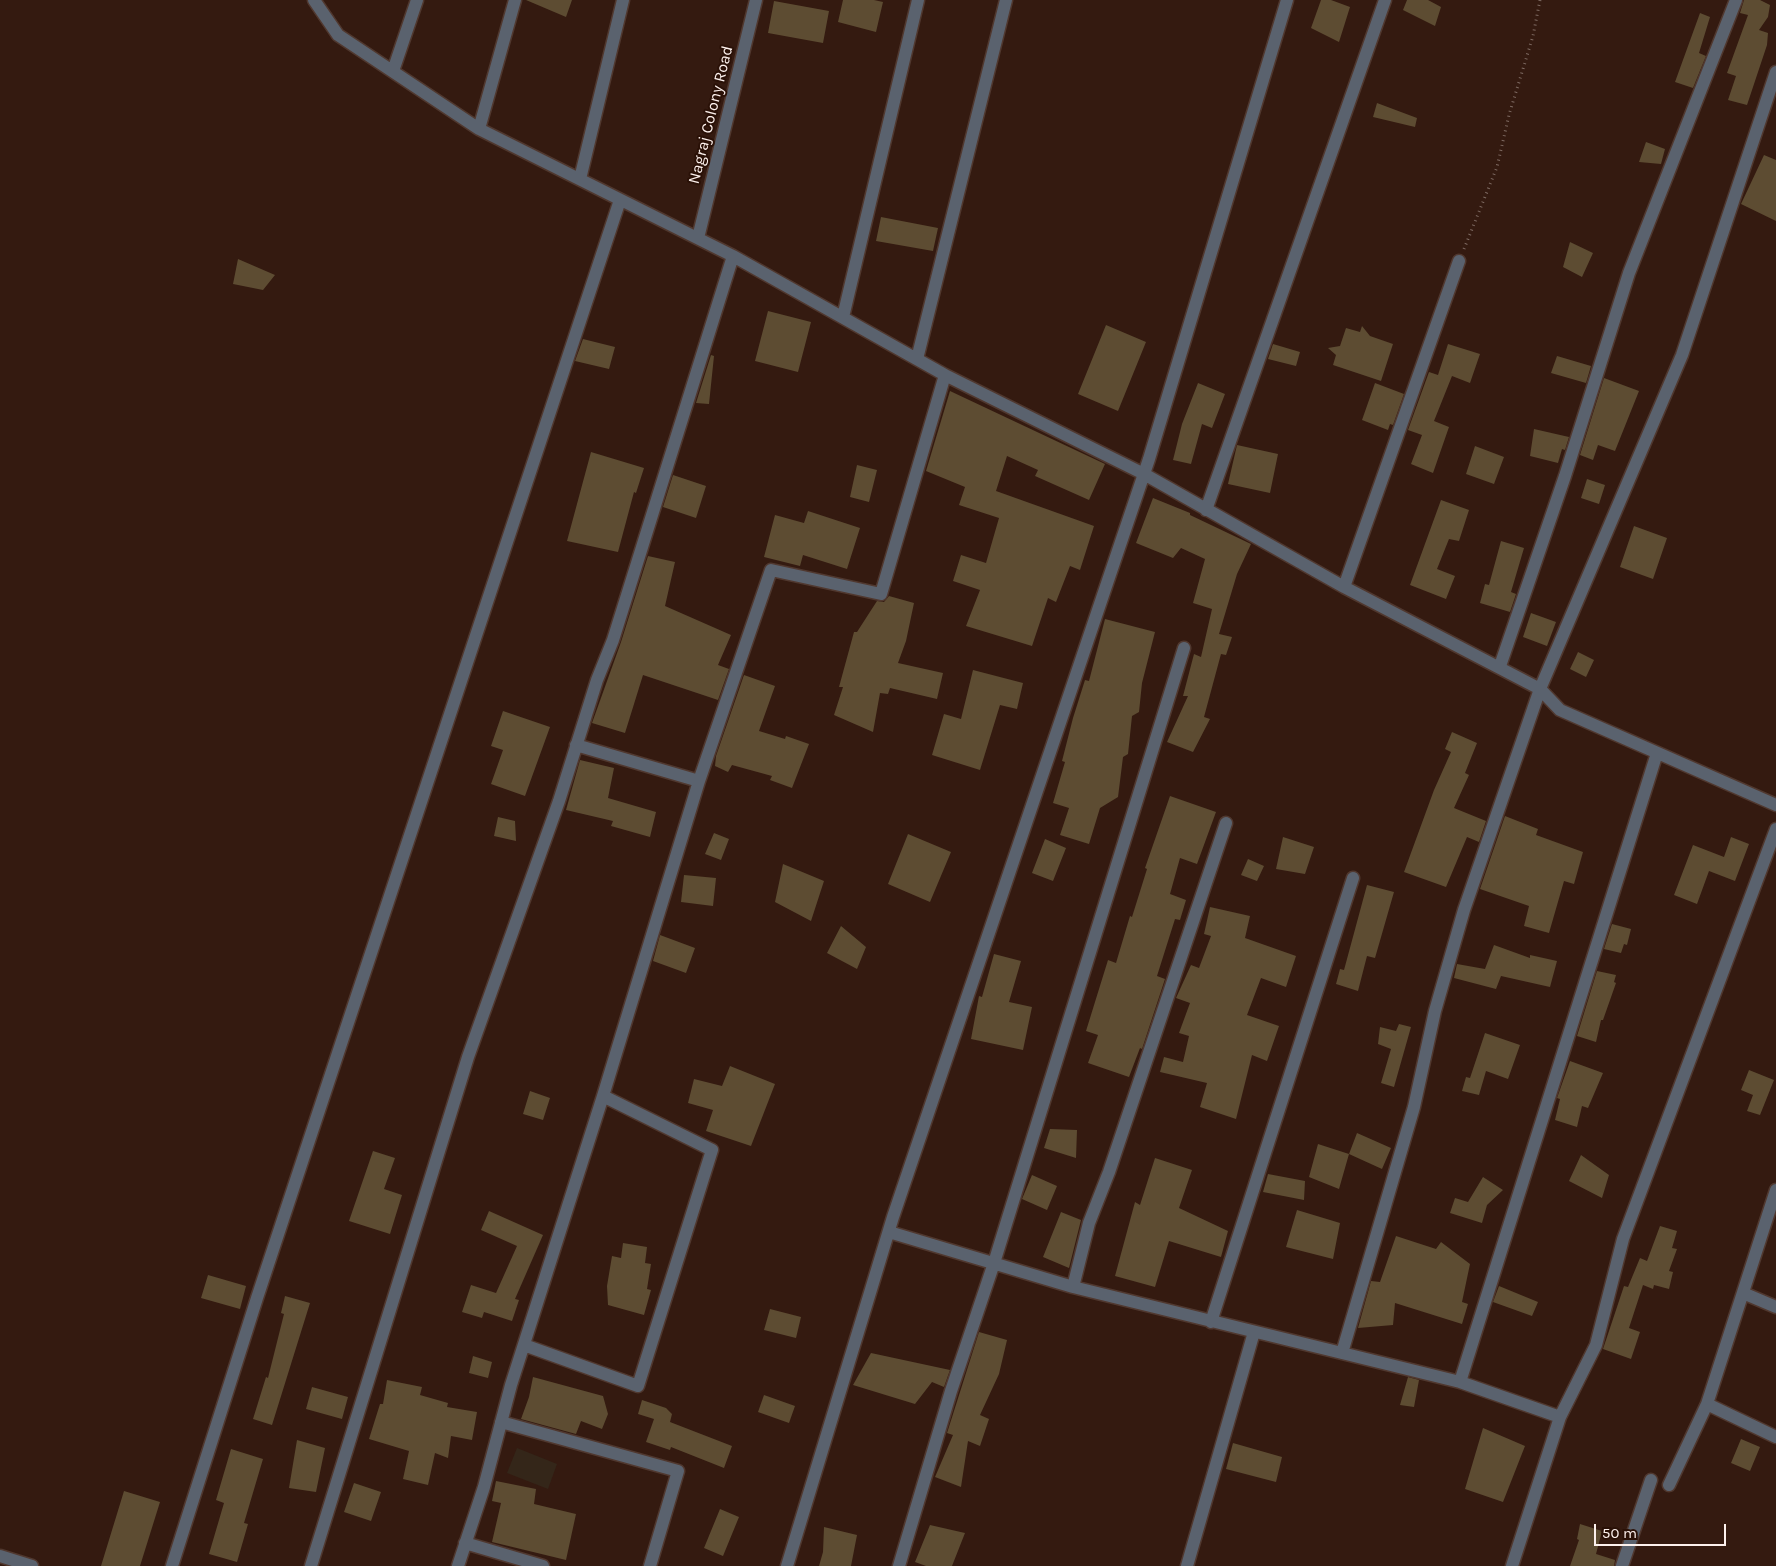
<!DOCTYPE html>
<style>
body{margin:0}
#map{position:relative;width:1776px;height:1566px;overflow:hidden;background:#341a10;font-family:Karla,sans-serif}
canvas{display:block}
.scale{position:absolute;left:1594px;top:1524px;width:132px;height:22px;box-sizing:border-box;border:2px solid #fdf1ed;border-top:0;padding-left:6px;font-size:15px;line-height:18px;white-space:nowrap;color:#fdf1ed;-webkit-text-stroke:4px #2a1107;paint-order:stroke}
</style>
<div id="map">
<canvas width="1776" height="1566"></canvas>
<div class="scale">50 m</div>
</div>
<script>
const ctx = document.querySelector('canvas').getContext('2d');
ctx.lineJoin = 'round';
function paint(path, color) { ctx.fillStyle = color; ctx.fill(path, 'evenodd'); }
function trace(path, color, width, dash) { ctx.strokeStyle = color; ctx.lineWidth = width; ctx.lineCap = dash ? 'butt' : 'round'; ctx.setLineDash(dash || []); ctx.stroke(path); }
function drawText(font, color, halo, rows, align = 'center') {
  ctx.font = font + ' Karla,sans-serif'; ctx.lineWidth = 4; ctx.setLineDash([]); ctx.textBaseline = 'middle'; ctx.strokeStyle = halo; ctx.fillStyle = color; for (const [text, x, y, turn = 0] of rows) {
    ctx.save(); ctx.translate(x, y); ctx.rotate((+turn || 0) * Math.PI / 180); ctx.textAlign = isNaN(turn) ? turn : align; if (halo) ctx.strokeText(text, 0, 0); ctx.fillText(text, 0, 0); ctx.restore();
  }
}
const medical = new Path2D(`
 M517,1448L557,1464L548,1489L507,1473Z`);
const building = new Path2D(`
 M526,0H572L566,17Z
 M843,0H874L883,2L876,32L838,22Z
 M1321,0H1331L1350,7L1339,42L1311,28Z
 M1407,0H1428L1441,7L1435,26L1403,10Z
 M1744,0H1760L1770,5L1768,17L1759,30L1768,33L1767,45L1747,105L1728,100L1736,76L1727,73L1748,15L1740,13Z
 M774,1L829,11L823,43L768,33Z
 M1700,13L1710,17L1699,53L1706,56L1693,88L1675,82Z
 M1377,103L1417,118L1415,127L1373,117Z
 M1646,142L1665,149L1661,164L1639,162Z
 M1764,155L1776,160V221L1741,204Z
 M881,217L938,228L933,251L876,241Z
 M1570,242L1593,253L1582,277L1563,267Z
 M238,259L275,275L263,290L233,284Z
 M768,311L811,322L798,372L755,361Z
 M1106,325L1146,342L1118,411L1078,394Z
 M1362,326L1370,336L1393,344L1381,381L1333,365L1336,355L1328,348L1340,346L1346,328L1360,332Z
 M583,339L615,347L609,369L575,361Z
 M1273,344L1300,352L1296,366L1268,359Z
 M1448,344L1480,354L1470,383L1452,376L1434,421L1449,427L1433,473L1411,464L1422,435L1408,430L1429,372L1438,375Z
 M711,355L714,356L709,404L696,403Z
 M1557,356L1591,366L1586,383L1551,373Z
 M1604,378L1639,391L1615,451L1598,445L1593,460L1580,455Z
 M1198,383L1225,394L1212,428L1202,424L1191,464L1173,460L1182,424Z
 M1375,383L1404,394L1393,425L1390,424L1388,430L1362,420Z
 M950,391L1105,464L1089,500L1035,476L1038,470L1007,456L996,491L1094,526L1080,570L1070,566L1056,602L1048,598L1032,646L966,626L980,590L953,581L961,555L986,563L999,518L959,505L965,487L926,471Z
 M1534,429L1569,437L1565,450L1562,449L1558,463L1530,456Z
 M1237,445L1278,454L1270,493L1228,484Z
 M1475,446L1504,457L1494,484L1466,474Z
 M591,452L644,468L636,493L634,492L618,552L567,541Z
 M857,465L877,470L869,502L850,497Z
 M673,475L706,486L696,518L663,507Z
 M1587,479L1605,485L1599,504L1581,498Z
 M1153,498L1190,513V515L1251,544L1237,574L1219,634L1232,637L1226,655L1221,654L1204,717L1210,719L1193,752L1167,742L1188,696H1183L1194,654L1201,657L1212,609L1193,603L1205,559L1181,548L1173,558L1136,543Z
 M1441,500L1469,510L1459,541L1449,539L1437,569L1455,576L1446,599L1410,585Z
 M808,511L860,528L847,569L803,555L800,566L764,557L775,515L804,523Z
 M1634,526L1667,538L1653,579L1620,567Z
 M1501,541L1524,548L1511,592L1516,594L1510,612L1480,603L1485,584L1489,585Z
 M648,556L675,562L665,606L731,635L718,665L729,669L718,700L643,675L625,733L592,723L621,642Z
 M889,596L914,603L906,641L898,663L943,673L937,699L890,688L888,694L880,693L873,732L834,715L843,687H839L854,632H857L877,601L884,602Z
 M1531,613L1556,622L1547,646L1523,637Z
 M1105,619L1155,632L1142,683L1139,712L1132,716L1128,754L1123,757L1118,797L1100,808L1089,844L1060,835L1069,808L1053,803L1065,762L1062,761L1073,718L1085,680L1089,681Z
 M1578,652L1594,660L1586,677L1570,669Z
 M973,670L1023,683L1017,709L1000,705L980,770L932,755L944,714L961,719Z
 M744,675L775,686L759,731L785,739L786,736L809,744L792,788L770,780L772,776L732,765L728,772L715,766L716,756Z
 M503,711L550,727L525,796L491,784L503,750L491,746Z
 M1452,732L1477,743L1465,773L1469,775L1454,808L1486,821L1479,842L1467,837L1446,887L1404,872L1434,790L1451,752L1445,749Z
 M580,760L614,768L608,798L656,812L650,837L611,826L613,821L566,810Z
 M1170,796L1216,812L1197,864L1180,858L1170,894L1186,900L1180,920L1175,919L1157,976L1165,979L1142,1049L1140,1048L1129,1077L1088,1063L1098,1035L1086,1031L1108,960L1116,963L1130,916L1132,917L1147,869L1145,868Z
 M1505,816L1538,829L1536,835L1583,852L1574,884L1564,881L1549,933L1524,926L1529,906L1480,889Z
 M498,817L515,821L516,841L494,836Z
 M714,833L729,839L721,860L705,854Z
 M908,834L951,852L930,902L888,884Z
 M1283,837L1314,847L1305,874L1276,869Z
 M1731,837L1749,844L1735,881L1709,871L1697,904L1674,895L1693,845L1724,857Z
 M1045,839L1066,848L1053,881L1032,873Z
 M1248,859L1264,866L1257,881L1241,875Z
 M783,864L824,881L811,921L775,902Z
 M684,875L716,878L713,906L681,902Z
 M1367,885L1394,892L1375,958L1367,956L1358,991L1336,984L1340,969L1344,970Z
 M1210,907L1250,916L1245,938L1296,956L1286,987L1261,978L1247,1015L1279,1026L1267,1061L1252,1055L1236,1119L1200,1107L1207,1083L1160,1072L1164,1057L1183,1062L1189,1036L1179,1033L1190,1003L1176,998L1191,965L1199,968L1211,936L1204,934Z
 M1612,924L1631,929L1627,945L1624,944L1621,953L1604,949Z
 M841,926L866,947L857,969L827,953Z
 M660,935L695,948L686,973L653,961Z
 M1494,945L1530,958V955L1557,961L1550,987L1501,976L1496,989L1454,978L1457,964L1485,969Z
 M994,954L1021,961L1009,1002L1032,1007L1023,1050L971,1039L979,996L982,997Z
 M1597,971L1616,975L1614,982L1616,983L1603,1020H1601L1596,1042L1577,1036Z
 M1399,1024L1411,1027L1394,1087L1381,1083L1391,1049L1378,1044L1380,1027L1396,1031Z
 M1485,1033L1520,1045L1508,1079L1486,1071L1479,1095L1462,1091L1466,1077L1470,1078Z
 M1570,1061L1603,1073L1588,1108L1582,1106L1577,1127L1555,1120L1560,1099L1557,1098Z
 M730,1066L775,1084L751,1146L706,1131L713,1110L688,1103L694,1079L722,1086Z
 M1749,1070L1774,1080L1760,1115L1747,1111L1753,1095L1741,1090Z
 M530,1091L550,1098L543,1120L523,1114Z
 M1050,1129L1077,1130L1076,1158L1044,1148Z
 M1357,1133L1391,1148L1382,1169L1349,1154Z
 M1318,1144L1349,1154L1339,1189L1309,1177Z
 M373,1151L395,1158L384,1189L402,1195L390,1234L349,1221Z
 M1581,1155L1609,1175L1602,1198L1569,1181Z
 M1155,1158L1192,1170L1179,1208L1228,1231L1221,1257L1169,1241L1155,1287L1115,1276L1135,1202L1140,1205Z
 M1268,1174L1305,1181L1304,1200L1263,1192Z
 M1032,1175L1057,1186L1047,1210L1022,1199Z
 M1483,1177L1503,1190L1487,1205L1482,1223L1450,1213L1455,1198L1468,1202Z
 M1297,1210L1340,1223L1333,1259L1286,1247Z
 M489,1211L543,1235L515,1299L519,1300L512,1321L484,1312L482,1318L462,1312L471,1285L496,1293L517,1246L481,1230Z
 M1061,1212L1081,1220L1069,1268L1043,1257Z
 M1660,1226L1677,1231L1672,1248L1677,1249L1669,1271L1673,1272L1669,1289L1654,1285L1653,1289L1643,1285L1629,1328L1640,1332L1631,1359L1603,1349L1624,1286L1628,1287L1640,1258L1647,1261Z
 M1396,1236L1436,1249L1441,1242L1470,1264L1462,1302L1468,1304L1462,1324L1395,1303L1393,1325L1358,1328L1371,1281L1380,1282Z
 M623,1243L647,1247L645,1263L651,1264L647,1289L651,1290L644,1315L608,1305L607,1286L612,1256L621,1258Z
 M208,1275L246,1286L240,1309L201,1298Z
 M1499,1286L1538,1302L1532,1316L1493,1302Z
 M285,1296L310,1303L272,1425L253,1419L266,1377L268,1378L284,1314L281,1313Z
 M770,1309L801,1317L796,1338L764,1330Z
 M979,1332L1007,1340L999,1374L980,1415L989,1419L980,1446L968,1441L961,1487L935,1477L953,1435L947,1433Z
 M871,1353L950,1370L944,1387L932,1382L915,1404L853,1385Z
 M473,1356L492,1362L488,1378L469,1373Z
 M533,1377L603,1396L608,1414L602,1429L581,1421L576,1434L521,1419L529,1397Z
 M1408,1377L1419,1380L1414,1407L1400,1405Z
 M387,1380L422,1387L420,1395L448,1403L447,1407L477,1412L472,1440L451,1436L448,1458L435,1453L428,1485L403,1479L409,1451L369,1439L380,1404H383Z
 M312,1387L348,1397L342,1419L306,1409Z
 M764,1395L795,1406L789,1423L758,1412Z
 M642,1400L666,1408L672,1414L670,1422L732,1446L724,1468L671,1447L670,1450L646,1442L654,1419L638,1414Z
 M1483,1428L1525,1446L1503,1502L1465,1489Z
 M1741,1439L1760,1447L1750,1471L1731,1463Z
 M297,1440L325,1448L316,1492L289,1488Z
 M1233,1443L1282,1457L1276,1482L1226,1469Z
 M231,1449L263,1459L244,1523L248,1524L237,1562L209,1554L224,1503L216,1500Z
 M496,1481L536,1489L534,1504L576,1514L566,1560L492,1542L501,1503L492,1501Z
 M354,1483L381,1492L371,1521L344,1512Z
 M124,1491L160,1502L140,1566H101Z
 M720,1509L739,1517L723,1556L704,1548Z
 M1580,1524L1602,1531L1596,1554L1615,1560L1614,1566H1570L1579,1540L1577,1539Z
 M930,1525L965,1533L952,1566H926L915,1562Z
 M824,1527L857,1535L851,1566H819L823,1552Z`);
const path = new Path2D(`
 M1464,249L1497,167L1509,115L1533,36L1540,0`);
const street = new Path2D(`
 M314,0L338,35L479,129L733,256L945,375L1144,474L1344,587L1540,689L1560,710L1776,805
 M393,71L417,0
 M479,129L515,0
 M580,179L623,0
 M698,238L756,0
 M843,317L918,0
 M917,359L1006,0
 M1206,510L1385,0
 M1344,587L1459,261
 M1500,666L1565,476L1629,273L1736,0
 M576,745L699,781
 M889,1232L1073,1287L1460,1382L1560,1417L1512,1566
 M1073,1287L1089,1223L1109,1172L1226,823
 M1743,1293L1776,1307
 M1211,1322L1353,878
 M524,1345L638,1386L712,1150L603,1096
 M1342,1353L1414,1107L1435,1011L1464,910L1540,689L1682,355L1776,72
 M1460,1382L1657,753
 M1707,1404L1776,1437
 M1560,1417L1596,1345L1623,1239L1776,829
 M501,1422L678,1471L650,1566
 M1669,1485L1707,1404L1776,1190
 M465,1543L543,1566
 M0,1556L32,1566
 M172,1566L257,1298L620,200
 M311,1566L468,1057L559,801L597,680L613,640L733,256
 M458,1566L484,1487L511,1385L603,1096L699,781L771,570L881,594L945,375
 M787,1566L893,1217L1149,459L1287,0
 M899,1566L951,1391L994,1263L1184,648
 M1187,1566L1254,1332
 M1622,1566L1651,1480`);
const streetNames = [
 ["Nagraj Colony Road",711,115,-76]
];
paint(medical, '#342619');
paint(building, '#5d4c32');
trace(street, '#50382f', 15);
trace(path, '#7e6a62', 3, [1, 4]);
trace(street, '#5a626e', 12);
drawText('16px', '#fdf1ed', '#2a1107', streetNames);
</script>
